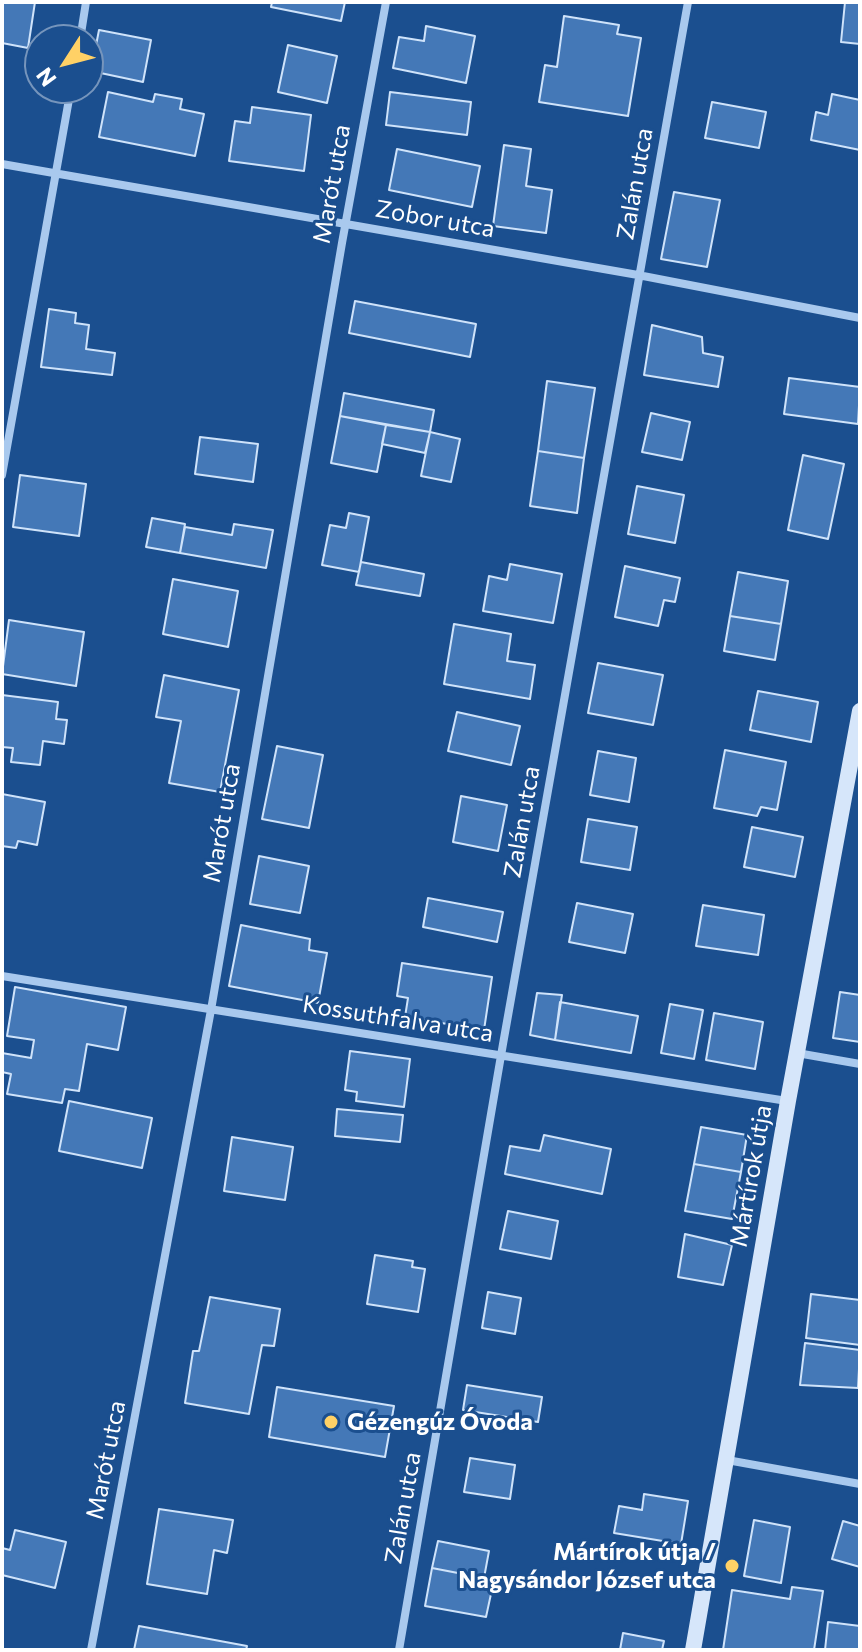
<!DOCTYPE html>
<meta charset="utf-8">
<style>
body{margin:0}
#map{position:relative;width:862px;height:1652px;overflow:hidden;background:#1b4f8f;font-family:Commissioner,sans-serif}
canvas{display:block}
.frame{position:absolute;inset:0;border:4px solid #fff;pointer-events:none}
.north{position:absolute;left:24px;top:24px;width:80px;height:80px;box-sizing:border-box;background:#1b4f8f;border:2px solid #7695bc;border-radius:50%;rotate:234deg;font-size:22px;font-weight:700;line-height:32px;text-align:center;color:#fff}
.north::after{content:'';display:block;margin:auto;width:28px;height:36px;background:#ffd166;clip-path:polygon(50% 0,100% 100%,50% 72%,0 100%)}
</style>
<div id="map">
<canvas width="862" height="1652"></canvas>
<div class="frame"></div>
<div class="north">N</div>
</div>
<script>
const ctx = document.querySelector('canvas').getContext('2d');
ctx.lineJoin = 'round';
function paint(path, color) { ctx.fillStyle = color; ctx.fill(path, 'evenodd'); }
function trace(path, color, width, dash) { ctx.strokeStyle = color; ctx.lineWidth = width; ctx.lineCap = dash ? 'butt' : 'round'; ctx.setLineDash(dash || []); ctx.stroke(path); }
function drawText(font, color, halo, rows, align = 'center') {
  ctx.font = font + ' Commissioner,sans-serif'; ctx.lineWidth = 6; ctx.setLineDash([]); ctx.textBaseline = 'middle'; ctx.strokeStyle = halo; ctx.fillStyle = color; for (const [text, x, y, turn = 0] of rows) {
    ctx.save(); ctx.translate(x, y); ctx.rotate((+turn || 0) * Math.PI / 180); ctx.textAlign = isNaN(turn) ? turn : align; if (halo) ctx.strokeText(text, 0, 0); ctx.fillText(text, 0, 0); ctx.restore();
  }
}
const building = new Path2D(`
 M2,2H35L28,48L2,43Z
 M272,2H345L341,21L271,7Z
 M845,2H860V44L841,42Z
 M564,16L619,25L617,34L641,38L628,116L539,102L545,65L557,67Z
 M426,26L475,36L466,83L393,68L399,37L424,41Z
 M99,30L151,40L143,82L91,71Z
 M288,45L337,56L327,103L278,92Z
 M108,92L153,102L155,94L182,99L180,109L204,114L195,156L99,137Z
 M390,92L471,102L467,135L386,125Z
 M832,94L860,100V150L811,140L816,112L828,115Z
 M712,102L766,112L759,148L705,138Z
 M252,107L311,115L304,171L229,161L235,121L250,123Z
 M504,145L531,149L526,186L552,190L546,233L493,226Z
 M397,149L480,166L472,207L389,190Z
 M674,192L720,200L707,267L661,259Z
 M355,301L476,324L470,357L349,333Z
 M49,309L76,313L75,323L89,325L86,349L115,353L112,375L41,367Z
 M652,325L702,337L703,353L723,357L718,387L644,375Z
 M789,378L860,387L858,424L784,414Z
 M547,381L595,388L584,458L538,451Z
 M344,393L434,410L430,432L340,416Z
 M651,413L690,422L682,460L642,452Z
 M340,416L386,425L377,472L331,463Z
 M386,425L430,432L425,453L382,444Z
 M430,432L460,439L451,482L421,476Z
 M200,437L258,444L253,482L195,474Z
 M538,451L584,458L577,513L530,506Z
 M803,455L844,464L828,539L788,530Z
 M20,475L86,484L79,536L13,527Z
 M637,486L684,495L675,543L628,534Z
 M349,513L369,517L359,572L322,565L330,525L346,528Z
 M152,518L185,524L180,553L146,547Z
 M234,524L273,530L266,568L180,553L185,527L232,535Z
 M361,562L424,574L420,596L356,585Z
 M510,564L562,574L553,623L483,611L489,576L507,580Z
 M625,566L680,578L675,602L664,600L658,626L615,617Z
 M738,572L788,581L781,624L730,616Z
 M173,579L238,591L228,647L163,634Z
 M730,616L781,624L775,660L724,651Z
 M9,620L84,632L76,686L2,674Z
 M454,624L511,634L507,661L535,665L530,699L444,684Z
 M598,663L663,675L653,725L588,713Z
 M164,675L239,690L220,792L169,783L181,721L156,717Z
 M758,691L818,702L811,742L750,730Z
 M2,695L58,702L56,719L67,720L64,744L43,741L40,765L11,762L13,748L2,747Z
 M457,712L520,726L511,765L448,751Z
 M277,746L323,755L309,828L262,819Z
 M725,750L786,762L777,810L761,807L757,816L714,808Z
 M598,751L636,758L629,802L590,795Z
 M2,794L45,802L37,845L18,841L16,848L2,846Z
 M461,796L507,805L498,851L453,842Z
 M588,819L637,827L630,870L581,862Z
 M752,827L803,837L795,877L744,867Z
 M259,856L309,866L300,913L250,904Z
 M428,898L503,912L497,942L423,927Z
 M577,903L633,914L625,953L569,942Z
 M703,905L764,915L758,955L696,946Z
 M241,925L310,939L309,950L327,953L318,1003L229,986Z
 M402,963L492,977L484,1030L405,1017L408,998L397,996Z
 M15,987L126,1007L118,1050L87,1044L79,1091L65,1089L62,1103L7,1094L11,1074L2,1072V1053L31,1058L34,1040L7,1036Z
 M840,992L860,995V1042L833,1038Z
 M537,993L562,995L555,1040L530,1035Z
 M560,1002L638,1016L631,1053L555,1040Z
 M670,1004L703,1010L694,1059L661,1053Z
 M714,1013L763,1022L755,1069L706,1060Z
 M350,1051L410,1059L404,1107L356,1101L357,1092L345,1090Z
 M69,1101L152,1118L142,1168L59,1151Z
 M337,1109L403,1115L400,1142L335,1136Z
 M701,1127L747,1135L741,1172L694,1164Z
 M544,1135L611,1149L602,1194L505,1174L510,1146L540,1151Z
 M232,1137L293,1147L285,1200L224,1191Z
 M694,1164L741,1172L732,1219L685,1211Z
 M508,1211L558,1221L551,1259L500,1249Z
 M685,1234L732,1245L723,1285L678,1277Z
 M375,1255L413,1261L412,1267L425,1269L418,1312L367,1304Z
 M488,1292L521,1298L515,1334L482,1328Z
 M811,1294L860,1300V1345L806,1338Z
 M210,1297L280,1309L274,1346L262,1345L249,1414L185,1403L193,1351H199Z
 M805,1343L860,1350L858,1388L800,1385Z
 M467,1385L542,1397L538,1422L463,1410Z
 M277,1387L394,1406L385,1457L269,1437Z
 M470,1458L515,1465L510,1499L464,1492Z
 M644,1494L688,1501L681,1544L614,1533L619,1506L642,1510Z
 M159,1509L233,1520L227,1553L214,1550L207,1594L147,1584Z
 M754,1520L790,1527L781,1583L744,1576Z
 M843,1521L860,1526V1567L832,1559Z
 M15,1530L66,1542L55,1588L2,1575V1548L10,1550Z
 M438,1541L489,1551L484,1578L432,1568Z
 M432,1568L494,1580L486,1617L425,1606Z
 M792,1587L823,1591L814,1650H723L732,1590L790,1599Z
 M828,1622L860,1626V1650H825Z
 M139,1626L247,1646L246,1650H134Z
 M623,1633L664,1641L662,1650H620Z`);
const street = new Path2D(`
 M80,40L86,2
 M2,164L638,275L860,318
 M2,475L71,88
 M2,976L787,1101
 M797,1053L860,1064
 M727,1460L860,1484
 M91,1650L211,1010L342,243L386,2
 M399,1650L503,1044L688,2`);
const secondary = new Path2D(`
 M693,1650L788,1101L860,711`);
const markers = [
 [331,1422,8,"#ffd166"],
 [732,1566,8,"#ffd166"]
];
const streetNames = [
 ["Marót utca",332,184,-80],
 ["Zalán utca",635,184,-80],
 ["Zobor utca",435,219,10],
 ["Zalán utca",522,822,-80],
 ["Marót utca",222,823,-80],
 ["Kossuthfalva utca",398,1019,9],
 ["Mártírok útja",751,1176,-80],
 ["Marót utca",106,1460,-79],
 ["Zalán utca",403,1508,-80]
];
const poiNames = [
 ["Gézengúz Óvoda",347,1422],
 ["Mártírok útja /",716,1552,"right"],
 ["Nagysándor József utca",716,1580,"right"]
];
paint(building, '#4478b7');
trace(building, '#cfe3fa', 2);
trace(street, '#a9c9ee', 8);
trace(secondary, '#d6e6fa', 16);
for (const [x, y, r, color] of markers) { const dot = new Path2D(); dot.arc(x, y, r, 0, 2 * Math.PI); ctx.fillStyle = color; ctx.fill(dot); trace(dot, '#1b4f8f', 3); }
drawText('24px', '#fff', '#1b4f8f', streetNames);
drawText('bold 24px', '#fff', '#1b4f8f', poiNames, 'left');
</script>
